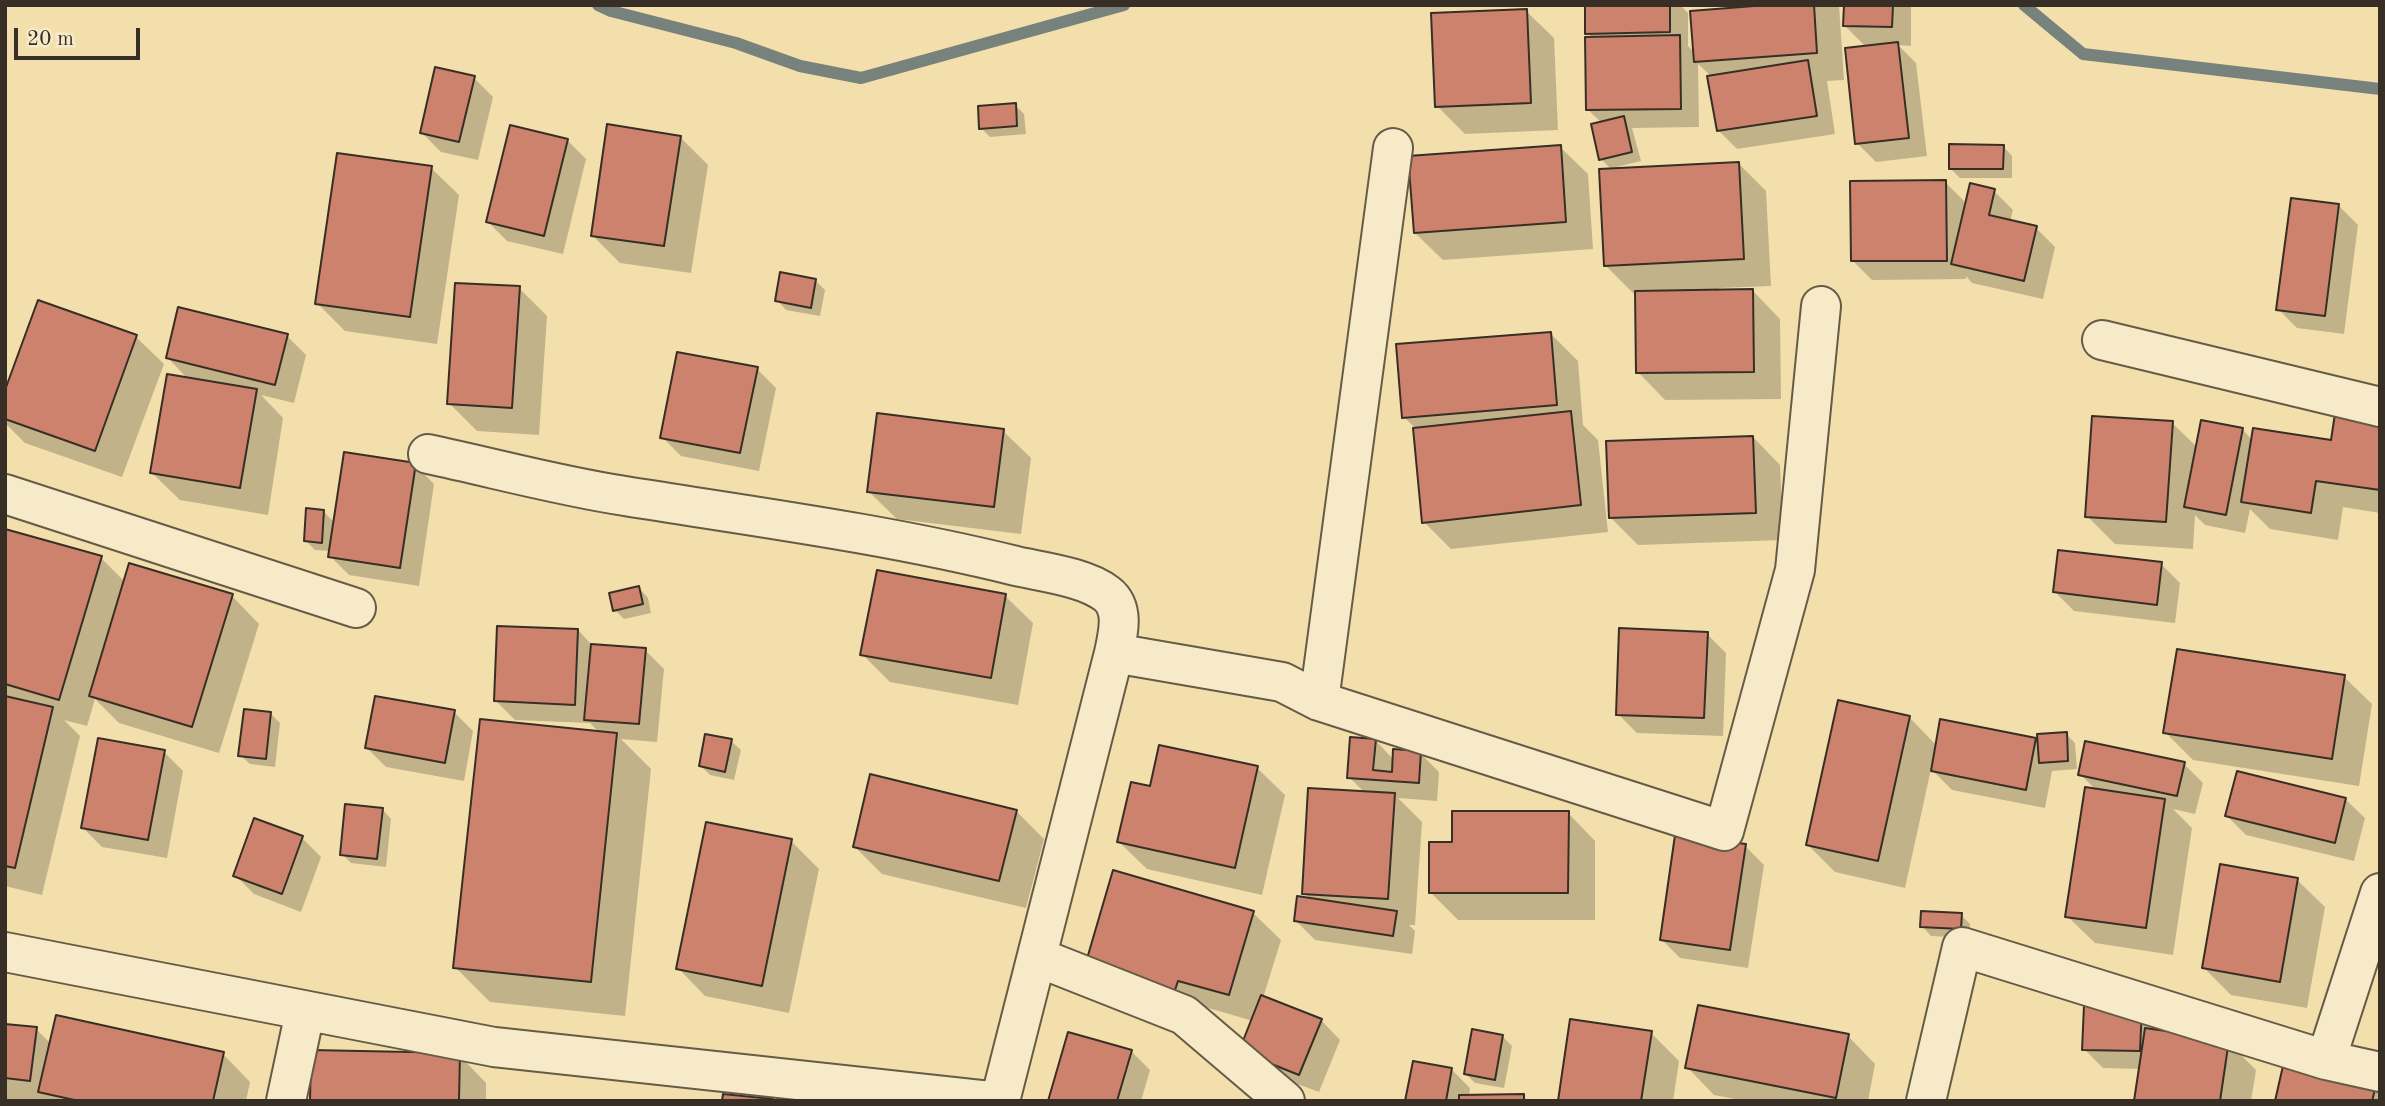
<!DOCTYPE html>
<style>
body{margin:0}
#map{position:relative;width:2385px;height:1106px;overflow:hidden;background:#f3dfac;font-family:"Old Standard TT",serif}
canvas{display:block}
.frame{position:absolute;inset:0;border:7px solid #372f25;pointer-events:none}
.scale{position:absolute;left:14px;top:28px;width:126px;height:32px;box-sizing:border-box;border:4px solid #372f25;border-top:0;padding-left:9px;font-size:21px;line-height:24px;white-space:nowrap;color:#372f25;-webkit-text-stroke:5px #f7eac9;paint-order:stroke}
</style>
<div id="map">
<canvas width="2385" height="1106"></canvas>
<div class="frame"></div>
<div class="scale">20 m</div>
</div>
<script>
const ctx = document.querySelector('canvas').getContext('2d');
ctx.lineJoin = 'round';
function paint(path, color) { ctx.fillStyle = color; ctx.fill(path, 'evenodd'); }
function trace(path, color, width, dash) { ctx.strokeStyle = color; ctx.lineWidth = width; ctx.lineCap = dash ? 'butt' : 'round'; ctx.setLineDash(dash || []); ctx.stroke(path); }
const shadow = new Path2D(`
 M1587,5H1680L1688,13V46L1695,53L1769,5H1839L1844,80L1827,81L1835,134L1737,149L1718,130L1712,77L1698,64L1699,127L1632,128L1641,161L1612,168V170L1739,164L1766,191L1771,286L1719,288V292L1753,291L1780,319L1781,399L1665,400L1638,372L1637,292L1633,293L1605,265L1612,170L1601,159L1602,123L1587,109L1593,38L1587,33Z
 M1846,5H1911V46L1898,45L1916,63L1927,156L1876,162L1857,143L1867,48L1845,26Z
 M1526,11L1554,38L1558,130L1465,134L1437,106Z
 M474,78L493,97L478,160L441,152L422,133Z
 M1015,105L1024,114L1026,134L990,137L981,128Z
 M680,137L708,165L691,273L620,263L592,235Z
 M567,140L586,159L563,254L507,241L488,222Z
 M2003,146L2012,156V178H1960L1950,168Z
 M1560,147L1588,174L1593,249L1443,260L1415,233Z
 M431,168L459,195L437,344L345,331L317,303Z
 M1945,182L1964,201L1965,209L1994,191L2013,210L2010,222L2036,228L2055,247L2043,299L1972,283L1966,276V279L1872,280L1853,261Z
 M2339,206L2358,225L2344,334L2297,328L2278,309Z
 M815,280L825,290L820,316L786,310L777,300Z
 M519,288L547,316L539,435L477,431L449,403Z
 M1550,333L1578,361L1583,425L1598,440L1608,532L1451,549L1424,522L1417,430L1404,417Z
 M287,336L306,355L294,403L261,395L283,418L268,515L180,500L152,473L189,380L168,358Z
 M136,337L164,364L122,477L25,443L5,423V395Z
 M757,369L776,388L759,471L681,456L662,437Z
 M2380,415V513L2343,507L2338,540L2270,529L2250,509L2245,533L2205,525L2195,515L2193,549L2115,544L2087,516L2172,423L2198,448L2243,430L2252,440L2333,442Z
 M1003,431L1031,458L1021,534L897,519L869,492Z
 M1753,437L1780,465L1783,540L1638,545L1611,518Z
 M415,465L434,484L419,586L349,575L330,556L331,551L315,550L306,541L323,511L335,523Z
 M5,531L101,558L125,582L232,596L259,624L219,753L119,723L95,699L87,726L64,720L80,736L42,895L5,886Z
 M2161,564L2180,583L2175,623L2074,611L2055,592Z
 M639,588L648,598L651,613L624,619L615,610Z
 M1005,596L1033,623L1018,705L890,682L862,654Z
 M578,630L593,646L645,650L664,669L657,742L621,739L651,769L625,1016L490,1002L455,967L600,733L590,723L515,720L496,701Z
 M1707,634L1726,653L1723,736L1637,733L1618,714Z
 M2344,677L2372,704L2359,786L2193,760L2165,732Z
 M454,712L473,731L464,781L386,767L367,748Z
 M270,713L280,723L275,767L250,764L240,755Z
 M1909,717L1937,746L2035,739L2039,743L2066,734L2075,743L2077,769L2052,771L2045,808L1952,790L1931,769L1905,888L1835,872L1808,845Z
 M1375,740L1394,760L1420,753L1439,772L1437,801L1398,798L1422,822L1415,925H1409L1415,931L1412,954L1315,940L1296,921L1311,900L1304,893L1365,793L1349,777Z
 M731,741L741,750L734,780L710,775L701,766Z
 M164,752L183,771L167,858L102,847L83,828Z
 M2184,764L2203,783L2195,814L2173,809L2192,828L2173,955L2095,943L2067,916L2097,791L2080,774Z
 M1257,768L1285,795L1262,895L1147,869L1119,842Z
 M2345,799L2365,818L2354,861L2246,835L2227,816Z
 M382,809L391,819L386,867L351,863L342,854Z
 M1016,811L1044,839L1026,908L882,874L854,846Z
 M1568,813L1595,841V920H1458L1431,893L1454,844Z
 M255,821L302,838L321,857L301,912L254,894L235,875Z
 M791,841L819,869L789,1013L705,996L678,968Z
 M1745,846L1764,865L1748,968L1680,958L1661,939Z
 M2297,880L2325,907L2307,1008L2231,995L2203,967Z
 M1253,913L1281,940L1263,998L1321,1020L1340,1040L1319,1092L1260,1070L1253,1021L1205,1007L1201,1022L1113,996Z
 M1961,915L1970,924V938L1931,936L1922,926Z
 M2085,1007L2160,1028V1032L2228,1042L2256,1070L2251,1101H2136L2141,1069L2103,1068L2084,1049Z
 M5,1025L36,1029L51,1044L223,1054L250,1082L246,1101H5Z
 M1651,1033L1679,1061L1673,1101H1559Z
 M1848,1036L1875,1064L1868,1101H1745L1714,1095L1687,1067Z
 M1503,1037L1512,1046L1504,1088L1475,1083L1466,1074Z
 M1131,1051L1150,1070L1141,1101H1050Z
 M459,1055L486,1083V1101H312Z
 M1451,1069L1470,1088L1469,1097L1523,1096L1528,1101H1407Z
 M2380,1083V1101H2276Z`);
const stream = new Path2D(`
 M598,5L611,11L736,43L800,66L861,78L1124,5
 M2024,5L2083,54L2380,89`);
const building = new Path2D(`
 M1585,5H1670V32L1585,34Z
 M1767,5H1814L1817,53L1694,62L1690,11Z
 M1844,5H1893L1892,27L1843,26Z
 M1527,9L1531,103L1435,107L1431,13Z
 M1680,35L1681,109L1586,110L1585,37Z
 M1898,42L1909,138L1855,144L1845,48Z
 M1808,60L1817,116L1717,131L1707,76Z
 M435,67L475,76L459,142L420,133Z
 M1016,103L1017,126L979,129L978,106Z
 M1624,116L1632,152L1599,160L1591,124Z
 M607,124L681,136L664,246L591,236Z
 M510,125L568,139L544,236L486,222Z
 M1949,144L2004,145L2003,169H1949Z
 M1561,145L1566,222L1414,233L1408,156Z
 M337,153L432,166L410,317L315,304Z
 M1739,162L1744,259L1604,266L1599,169Z
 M1946,180L1947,261H1851L1850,181Z
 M1970,183L1995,189L1989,215L2037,226L2024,281L1951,264Z
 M2291,198L2339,204L2325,316L2276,310Z
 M780,272L816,279L811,308L775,301Z
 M455,283L520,286L512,408L447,404Z
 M1753,289L1754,372L1636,373L1635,291Z
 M38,300L137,335L95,451L5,419V390Z
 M178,307L288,334L275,385L166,358Z
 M1551,332L1557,405L1402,418L1396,344Z
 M677,352L758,367L740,453L660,438Z
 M167,374L257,389L240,488L150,473Z
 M2336,407L2380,414V490L2316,481L2311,513L2241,502L2253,428L2331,440Z
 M1571,411L1581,505L1422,523L1413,428Z
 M877,413L1004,429L994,507L867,492Z
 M2092,416L2173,421L2166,522L2085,517Z
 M2201,420L2243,428L2226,515L2184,507Z
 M1753,436L1756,513L1609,518L1606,441Z
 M344,452L416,463L400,568L328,557Z
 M306,508L324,510L322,543L304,541Z
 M5,529L102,556L59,700L5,684Z
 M2058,550L2162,562L2157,605L2053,592Z
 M129,563L233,594L192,727L89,696Z
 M877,570L1006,594L991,678L860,655Z
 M639,586L643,604L613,611L609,593Z
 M497,626L578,629L575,705L494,701Z
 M1619,628L1708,632L1704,718L1616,715Z
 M591,644L646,648L639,724L584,720Z
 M2177,649L2345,675L2332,759L2163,733Z
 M5,696L53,707L15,868L5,866Z
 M375,696L455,710L445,763L365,748Z
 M1838,700L1910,716L1878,861L1806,845Z
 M244,709L271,712L266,759L238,756Z
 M480,719L617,733L591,982L453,968Z
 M1940,719L2036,738L2026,790L1931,771Z
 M2067,732L2068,761L2039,763L2037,734Z
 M705,734L732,739L725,772L699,766Z
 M1350,737L1376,739L1373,770L1392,772L1393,749L1421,751L1419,783L1347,778Z
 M98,738L165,750L148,840L81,828Z
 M2085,741L2185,762L2177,796L2078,775Z
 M1159,745L1258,766L1235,868L1117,842L1131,782L1150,786Z
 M2237,771L2346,798L2335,843L2225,816Z
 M870,774L1017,810L999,881L853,847Z
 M2085,787L2165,799L2146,928L2065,917Z
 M1308,788L1395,793L1388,899L1302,894Z
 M345,804L383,808L377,859L340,855Z
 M1452,811H1569L1568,893H1429V842H1452Z
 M254,818L303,836L282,894L233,876Z
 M706,822L792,839L762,986L676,969Z
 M1675,835L1746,844L1730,950L1660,940Z
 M2220,864L2298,878L2280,982L2202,968Z
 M1113,870L1254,911L1229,995L1178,981L1173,996L1084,969Z
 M1297,896L1397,911L1393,936L1294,921Z
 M1921,911L1962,913L1961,929L1920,927Z
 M1261,995L1322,1019L1299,1075L1239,1051Z
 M1698,1005L1849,1034L1836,1098L1685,1068Z
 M2084,1005L2142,1007L2140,1051L2082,1050Z
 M56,1015L224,1052L213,1101H79L38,1092Z
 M1570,1019L1652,1031L1641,1101H1558Z
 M5,1024L37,1027L30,1081L5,1078Z
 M2145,1028L2229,1040L2220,1101H2134Z
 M1472,1029L1503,1035L1495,1080L1464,1074Z
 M1068,1032L1132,1050L1117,1101H1048Z
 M311,1050L460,1053L459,1101H310Z
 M2285,1057L2378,1078L2372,1101H2275Z
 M1413,1061L1452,1068L1446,1101H1405Z
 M723,1094L773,1099L772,1101H722Z
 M1524,1094V1101H1459V1095Z`);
const minor = new Path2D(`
 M2102,340L2380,407
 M428,454C494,468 559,486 625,496C756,517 887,534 1016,566C1043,572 1085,577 1107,594C1125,608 1118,634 1114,653L1000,1101
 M5,494L356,608
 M1114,653L1282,682L1319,701L1724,831L1795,570L1821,306
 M1319,701L1393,148
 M5,952L494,1047L990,1101
 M1037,957L1184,1015L1285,1101
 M2326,1060L2380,893
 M286,1101L305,1012
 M1926,1101L1962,947L2326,1060L2380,1072`);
paint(shadow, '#0003');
trace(stream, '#76827b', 12);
paint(building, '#cd826d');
trace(building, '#372f25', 2);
trace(minor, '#665b47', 42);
trace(minor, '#f7eac9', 38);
</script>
